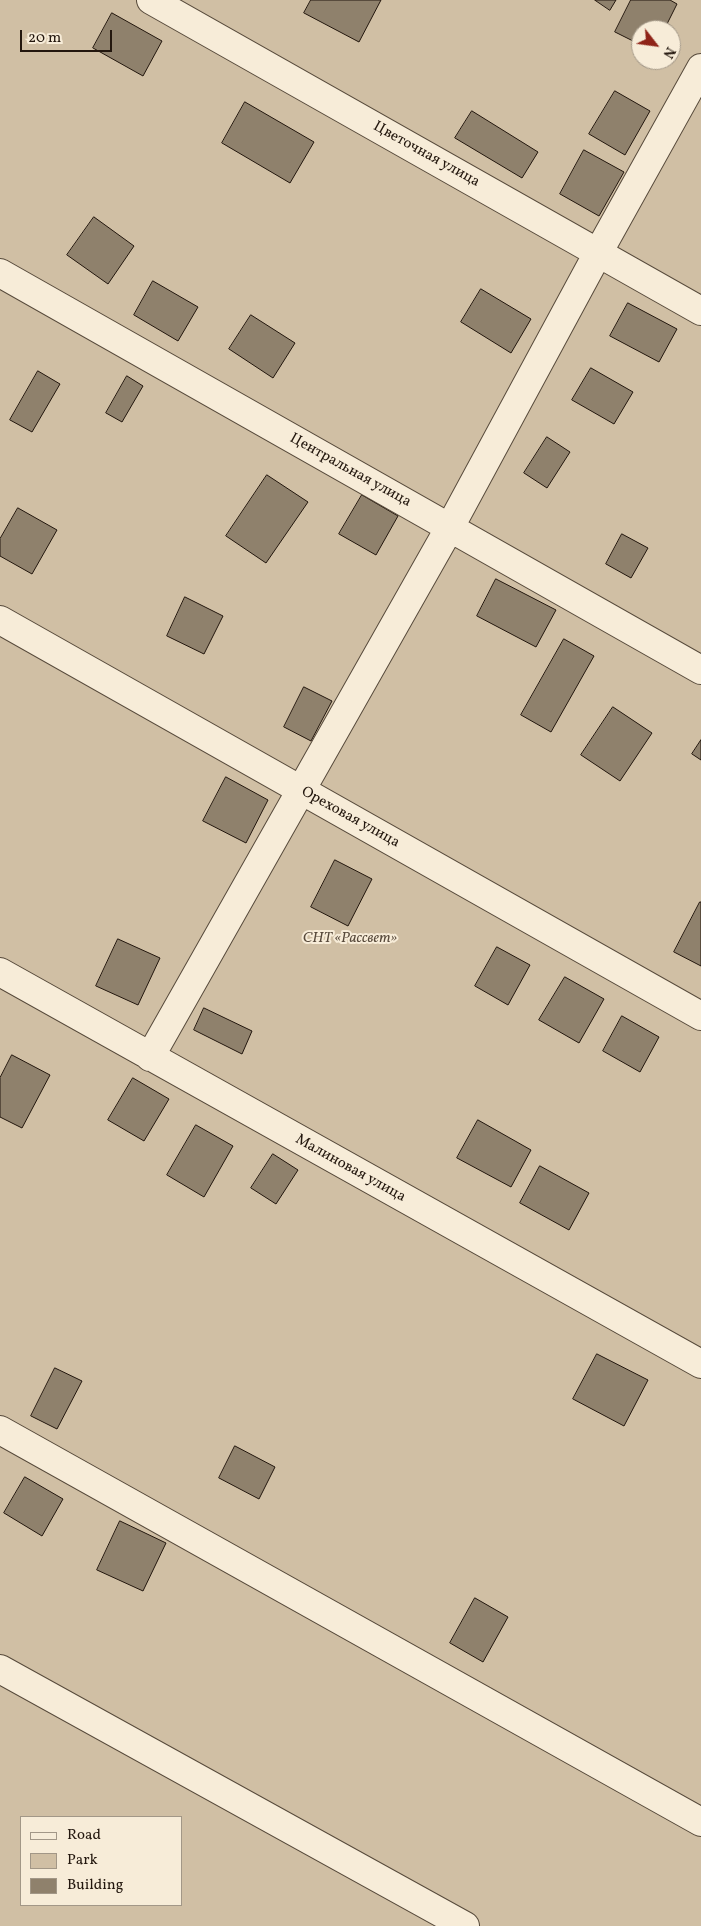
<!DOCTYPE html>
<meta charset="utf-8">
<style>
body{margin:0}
#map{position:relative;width:701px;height:1926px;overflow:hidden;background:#f3e2c3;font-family:Vollkorn,serif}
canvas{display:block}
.legend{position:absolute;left:20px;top:1816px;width:162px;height:90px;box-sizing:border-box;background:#f7ecd8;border:1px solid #a29787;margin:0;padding:6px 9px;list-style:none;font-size:15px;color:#23170e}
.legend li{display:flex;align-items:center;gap:10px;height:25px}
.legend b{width:25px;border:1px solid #a29787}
.north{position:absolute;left:631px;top:20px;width:50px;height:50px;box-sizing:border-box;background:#f7ecd8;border:1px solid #a29787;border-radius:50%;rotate:120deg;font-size:14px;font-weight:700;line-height:20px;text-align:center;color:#23170e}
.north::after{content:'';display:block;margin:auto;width:18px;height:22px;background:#8f2418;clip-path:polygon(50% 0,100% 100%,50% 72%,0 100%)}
.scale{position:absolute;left:20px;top:30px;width:92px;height:22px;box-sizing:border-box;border:2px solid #23170e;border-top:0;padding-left:6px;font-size:15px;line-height:18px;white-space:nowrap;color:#23170e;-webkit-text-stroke:4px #f7ecd8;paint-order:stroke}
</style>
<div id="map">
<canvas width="701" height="1926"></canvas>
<ul class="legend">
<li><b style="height:6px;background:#f7ecd8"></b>Road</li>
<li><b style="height:14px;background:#d0bfa4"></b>Park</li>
<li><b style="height:14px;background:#8f816c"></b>Building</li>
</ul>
<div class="north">N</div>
<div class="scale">20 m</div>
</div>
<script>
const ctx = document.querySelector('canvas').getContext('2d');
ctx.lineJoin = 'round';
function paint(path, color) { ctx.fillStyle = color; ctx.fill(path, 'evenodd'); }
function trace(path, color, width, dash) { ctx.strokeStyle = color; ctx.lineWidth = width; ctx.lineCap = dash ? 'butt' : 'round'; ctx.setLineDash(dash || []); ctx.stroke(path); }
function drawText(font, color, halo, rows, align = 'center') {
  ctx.font = font + ' Vollkorn,serif'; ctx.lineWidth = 4; ctx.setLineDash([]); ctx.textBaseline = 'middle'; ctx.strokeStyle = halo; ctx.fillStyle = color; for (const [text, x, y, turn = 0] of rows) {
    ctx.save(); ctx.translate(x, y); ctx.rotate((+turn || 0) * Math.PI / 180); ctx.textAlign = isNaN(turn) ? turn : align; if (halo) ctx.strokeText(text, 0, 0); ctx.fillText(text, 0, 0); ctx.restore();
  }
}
const green = new Path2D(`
 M0,0H701V1926H0ZM641,30H671V60H641ZM21,1817H181V1905H21Z`);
const building = new Path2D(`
 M311,0H381L359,42L304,13Z
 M595,0H616L610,10Z
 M631,0H670L677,4L664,30H641V45L615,32Z
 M112,13L162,41L143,76L93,48Z
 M615,91L650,111L625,155L589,134Z
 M245,102L314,142L290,183L222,143Z
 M472,111L538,152L522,178L455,138Z
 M584,150L624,172L599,216L560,194Z
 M94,217L134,246L108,284L67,255Z
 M153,281L198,307L178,341L134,315Z
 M481,289L531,319L511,353L461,322Z
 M628,303L677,329L659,362L610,336Z
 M251,315L295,343L273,378L229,349Z
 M591,368L633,392L614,424L572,400Z
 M38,371L60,384L32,432L10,420Z
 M127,376L143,386L122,422L106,413Z
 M547,437L570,452L547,488L524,473Z
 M267,475L308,502L266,563L226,536Z
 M362,495L398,516L376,555L339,534Z
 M18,508L57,530L32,574L0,556V539Z
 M622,534L648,548L631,578L606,564Z
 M496,579L556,610L536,647L477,616Z
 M185,597L223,616L204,654L167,636Z
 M564,639L594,656L551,732L521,715Z
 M304,687L332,701L311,741L284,727Z
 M613,707L652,733L620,781L581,755Z
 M701,740V760L692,754Z
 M226,777L268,800L246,843L203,821Z
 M335,860L372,879L348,926L311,907Z
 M700,902H701V966L674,952Z
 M118,939L160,958L138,1005L96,986Z
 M497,947L530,965L508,1005L475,986Z
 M565,977L604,999L579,1043L539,1020Z
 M204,1008L252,1031L242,1054L194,1030Z
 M622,1016L659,1037L640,1072L603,1051Z
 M12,1055L50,1075L22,1128L0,1117V1078Z
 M133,1078L169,1099L144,1141L108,1120Z
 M478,1120L531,1150L511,1187L457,1158Z
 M196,1125L233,1146L204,1197L167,1175Z
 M273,1154L298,1170L276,1204L251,1188Z
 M540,1166L589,1193L569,1230L520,1203Z
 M597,1354L648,1380L624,1426L573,1399Z
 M55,1368L82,1381L57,1429L31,1416Z
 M235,1446L275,1467L259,1499L219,1478Z
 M25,1477L63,1499L42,1536L4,1513Z
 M120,1521L166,1543L143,1591L97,1570Z
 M475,1598L508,1617L483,1662L450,1643Z`);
const minor = new Path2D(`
 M151,0L701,311
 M0,273L701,670
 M0,620L701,1016
 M0,972L701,1364
 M150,1057L450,527L598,253L701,68
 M0,1430L701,1822
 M0,1669L465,1926`);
const streetNames = [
 ["Цветочная улица",426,155,29],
 ["Центральная улица",350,471,29],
 ["Ореховая улица",350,818,29],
 ["Малиновая улица",350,1169,29]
];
const parkNames = [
 ["СНТ «Рассвет»",350,939]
];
paint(green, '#d0bfa4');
paint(building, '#8f816c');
trace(building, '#23170e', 1);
trace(minor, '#574a3b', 30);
trace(minor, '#f7ecd8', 28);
drawText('15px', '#23170e', '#f7ecd8', streetNames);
drawText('italic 15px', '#57493b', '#f7ecd8', parkNames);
</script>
